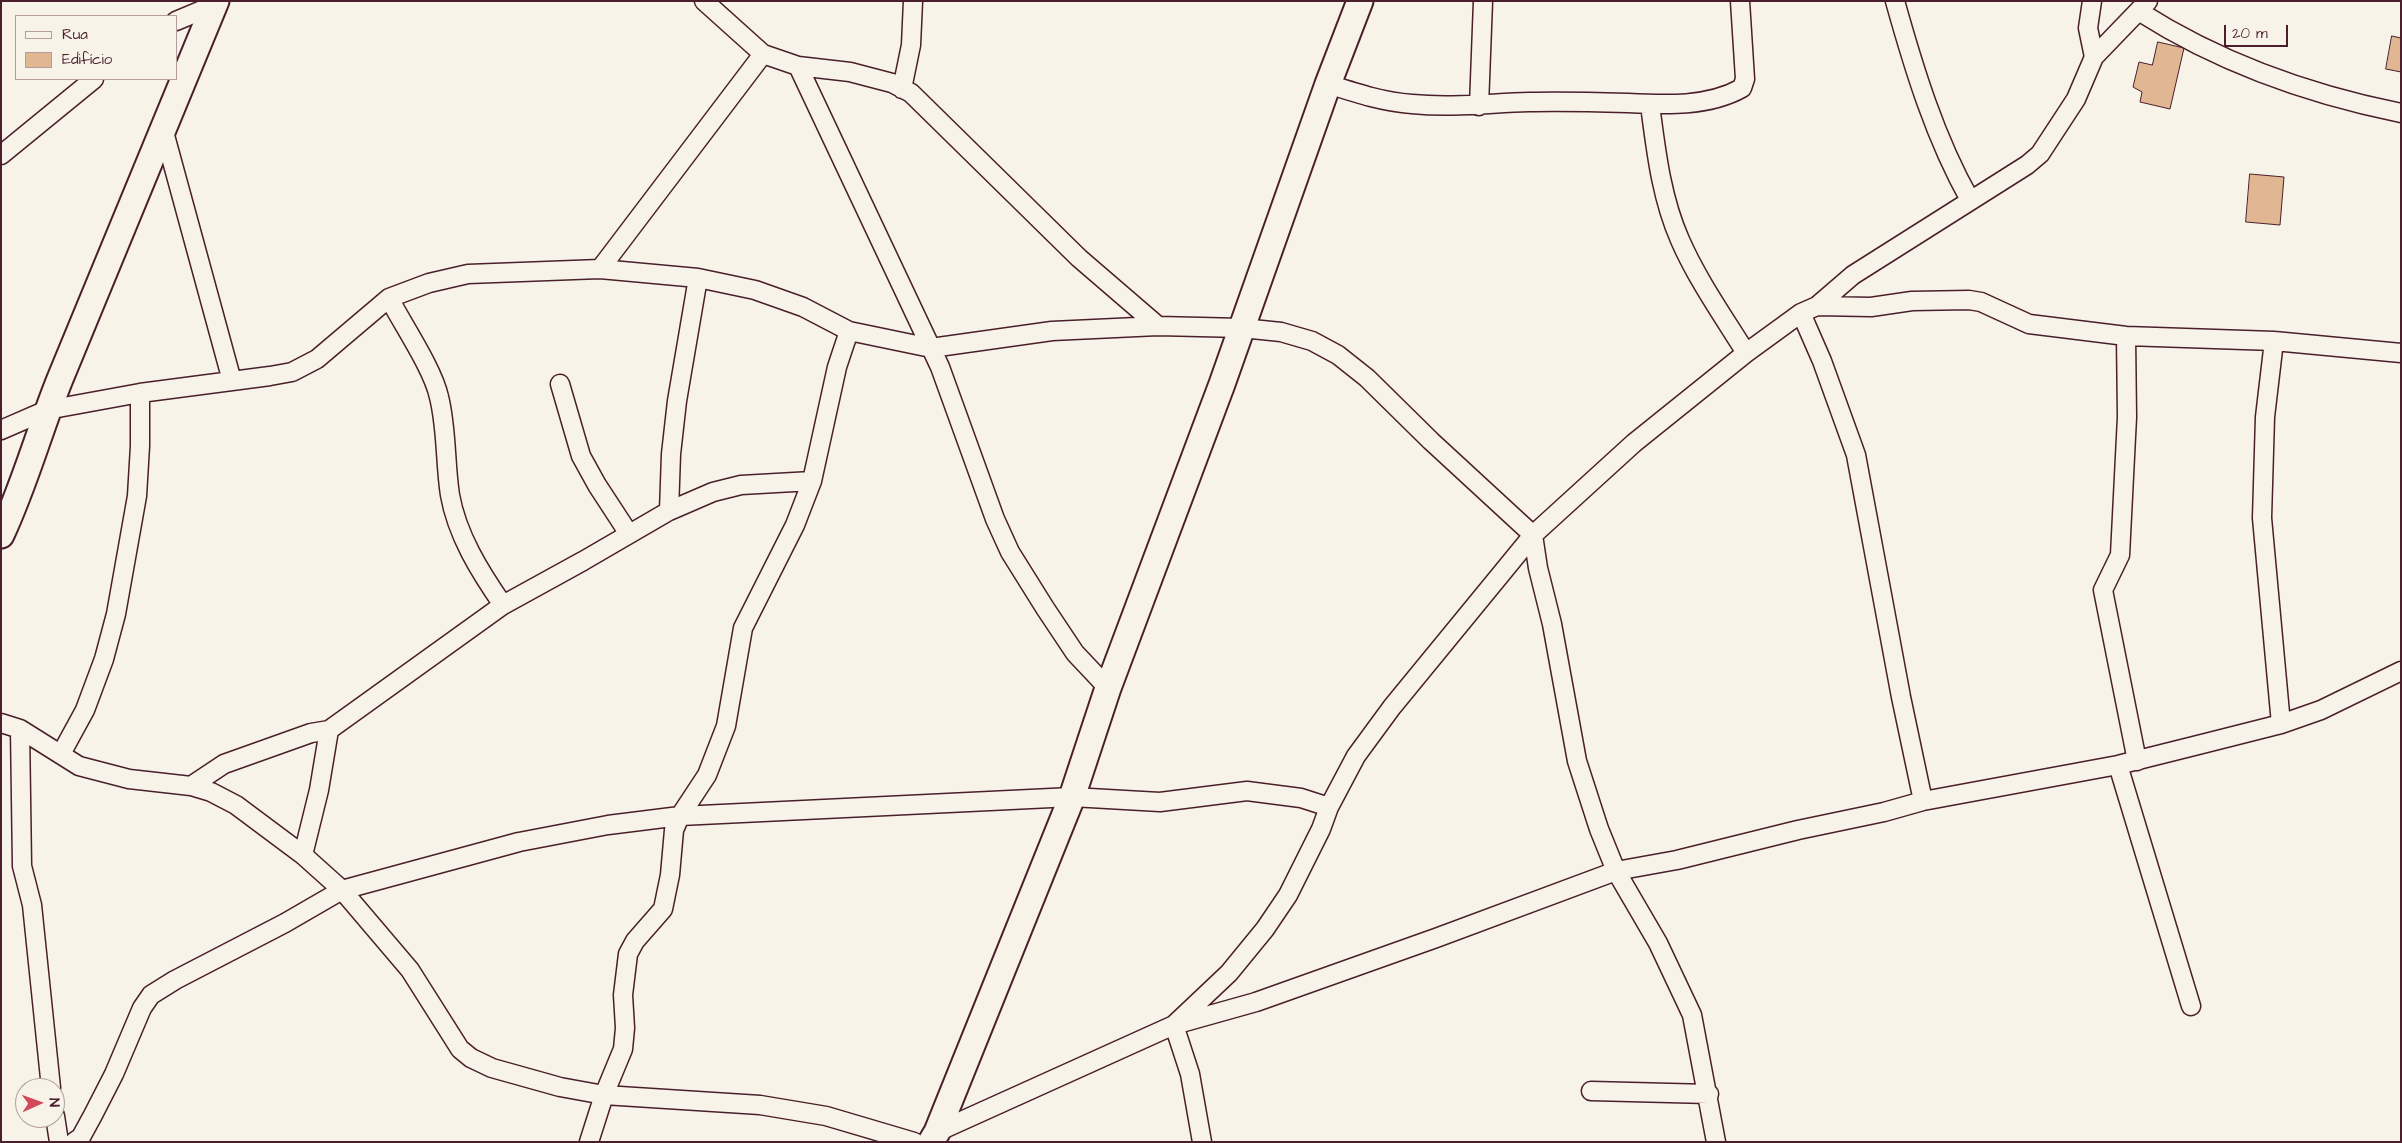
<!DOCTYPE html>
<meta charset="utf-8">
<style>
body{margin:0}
#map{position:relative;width:2402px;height:1143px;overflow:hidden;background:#f7f3e8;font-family:"Architects Daughter",sans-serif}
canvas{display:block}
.frame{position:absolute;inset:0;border:2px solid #4a1f2b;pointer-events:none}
.legend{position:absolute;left:15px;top:15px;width:162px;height:65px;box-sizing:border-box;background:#f7f3e8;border:1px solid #b29e9c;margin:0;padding:6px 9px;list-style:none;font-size:15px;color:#4a1f2b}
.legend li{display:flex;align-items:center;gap:10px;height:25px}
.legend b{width:25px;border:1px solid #b29e9c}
.north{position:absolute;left:15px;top:1078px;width:50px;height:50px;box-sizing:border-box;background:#f7f3e8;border:1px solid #b29e9c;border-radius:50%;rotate:88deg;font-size:14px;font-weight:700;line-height:20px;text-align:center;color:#4a1f2b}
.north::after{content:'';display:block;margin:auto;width:18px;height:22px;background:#d1495b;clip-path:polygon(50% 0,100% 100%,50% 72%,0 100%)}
.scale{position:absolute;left:2224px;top:25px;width:64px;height:22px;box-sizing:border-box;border:2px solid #4a1f2b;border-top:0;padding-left:6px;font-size:15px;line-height:18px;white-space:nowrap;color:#4a1f2b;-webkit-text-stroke:4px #f7f3e8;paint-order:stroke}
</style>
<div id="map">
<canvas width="2402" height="1143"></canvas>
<div class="frame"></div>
<ul class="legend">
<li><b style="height:6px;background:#f7f3e8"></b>Rua</li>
<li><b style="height:14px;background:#e1b692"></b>Edifício</li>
</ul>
<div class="north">N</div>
<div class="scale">20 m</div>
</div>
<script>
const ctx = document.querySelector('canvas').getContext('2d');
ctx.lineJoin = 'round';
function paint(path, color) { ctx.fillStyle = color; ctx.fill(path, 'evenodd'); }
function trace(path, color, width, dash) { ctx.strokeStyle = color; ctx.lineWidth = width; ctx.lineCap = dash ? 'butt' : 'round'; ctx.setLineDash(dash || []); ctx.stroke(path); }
const building = new Path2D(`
 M2392,36L2401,38V72L2386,69Z
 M2158,42L2184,48L2170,109L2140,102L2142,92L2133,87L2139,62L2152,65Z
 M2250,174L2284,177L2280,225L2246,222Z`);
const street = new Path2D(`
 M704,1L763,54L798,66L850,72L892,83L911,93L1079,258L1158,326L1242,328L1281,332L1312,341L1338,355L1367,378L1431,441L1533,535L1538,568L1552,624L1577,761L1599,829L1616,871L1658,943L1692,1015L1716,1142
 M1895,1C1914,69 1935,138 1970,200
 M2092,1L2088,28L2094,57
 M2140,12C2220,63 2307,94 2401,113
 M176,21L214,5
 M798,66L940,367L995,519L1010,552L1045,608L1075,653L1108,688
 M1328,84C1356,93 1383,102 1412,104C1452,108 1490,103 1529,102C1562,101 1595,102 1628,103C1666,105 1708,107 1742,88L1745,79L1740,1
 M902,89L911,45L913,1
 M1650,105C1656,150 1661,197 1680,240C1697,279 1723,316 1746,353
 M1479,106L1483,1
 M163,128L232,381
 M1,155L94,79
 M600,269L763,54
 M389,298C403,325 433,369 439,397C447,429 445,463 450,495C457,535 480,572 503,605
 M1817,306L1871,307L1912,301L1969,300L1981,302L2029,324L2126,336L2274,341L2401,353
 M1801,313L1822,361L1856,455L1901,697L1923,801
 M2126,336L2127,417L2120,555L2103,590L2137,761
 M2274,341L2265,417L2262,518L2281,724
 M560,384L581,456L597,485L629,534
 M1,430L47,410L140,393L270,376L292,372L317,359L389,298L429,283L468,274L600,269L698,278L755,290L803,307L849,331L931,348L1052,331L1158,326
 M669,511L671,454L677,401L698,278
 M1,723L20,729L79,766L129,779L191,786L211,792L236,805L303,855L342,890L410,970L460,1049L471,1058L492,1068L560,1087L604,1095L760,1105L826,1116L914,1142
 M20,729L22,866L32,905L51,1088
 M61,754L85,710L104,659L116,614L137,496L140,446V393
 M2118,765L2191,1006
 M191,786L224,764L311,733L329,730L503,605L583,561L669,511L713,492L741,485L812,481
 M303,855L319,790L329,730
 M1591,1091L1709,1094
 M55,1116L59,1142
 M937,1132L1174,1025L1256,1002L1436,938L1616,871L1677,860L1798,830L1884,812L1923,801L2118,765L2198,745L2281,724L2321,710L2401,671
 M74,1142L81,1137L93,1115L114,1074L142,1008L151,995L175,980L285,923L342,890L519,842L608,825L680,816L1072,797L1160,802L1247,791L1301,798L1329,807
 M589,1142L604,1095L623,1049L625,1028L623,995L628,954L635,941L663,909L670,875L674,830L680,816L707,775L726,726L743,628L795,525L812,481L837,367L849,331
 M1202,1142L1190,1074L1174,1025L1229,973L1265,929L1288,895L1321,829L1329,807L1356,756L1392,707L1533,535L1634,443L1746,353L1801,313L1817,306L1853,275L2027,165L2040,154L2076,99L2094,57L2148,1`);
const secondary = new Path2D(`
 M1,535C25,484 39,431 60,379C111,253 163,127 216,1
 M931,1142L937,1132L1072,797L1108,688L1222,384L1328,84L1360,1`);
paint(building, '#e1b692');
trace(building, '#4a1f2b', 1);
trace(street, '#4a1f2b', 21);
trace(secondary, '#4a1f2b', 29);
trace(street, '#f7f3e8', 18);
trace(secondary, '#f7f3e8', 25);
</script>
